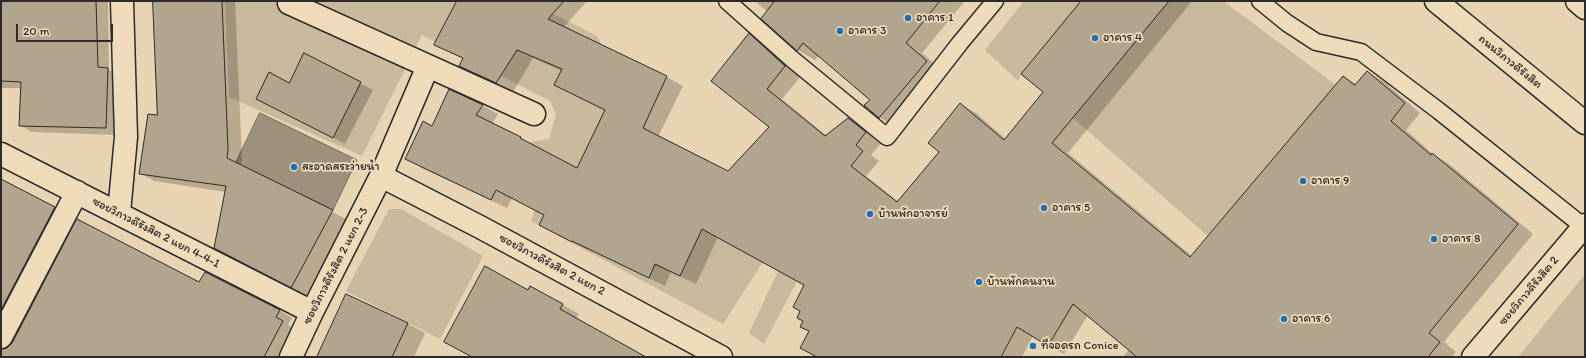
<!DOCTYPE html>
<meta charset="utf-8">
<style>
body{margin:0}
#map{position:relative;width:1586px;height:358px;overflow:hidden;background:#e6d4b3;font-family:Itim,sans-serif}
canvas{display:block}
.frame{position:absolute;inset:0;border:2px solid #2b2b2b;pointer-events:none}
.scale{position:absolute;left:16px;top:24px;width:97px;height:18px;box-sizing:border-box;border:2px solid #2b2b2b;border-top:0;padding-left:5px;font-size:12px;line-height:14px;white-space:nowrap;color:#2b2b2b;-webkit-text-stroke:3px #eedbb9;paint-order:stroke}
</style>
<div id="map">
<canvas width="1586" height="358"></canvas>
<div class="frame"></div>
<div class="scale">20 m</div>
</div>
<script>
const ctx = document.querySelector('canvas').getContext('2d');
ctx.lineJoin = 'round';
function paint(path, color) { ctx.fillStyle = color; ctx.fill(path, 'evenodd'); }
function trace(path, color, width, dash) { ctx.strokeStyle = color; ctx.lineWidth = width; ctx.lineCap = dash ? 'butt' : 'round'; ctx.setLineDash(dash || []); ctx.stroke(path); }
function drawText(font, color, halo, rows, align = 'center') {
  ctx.font = font + ' Itim,"Playpen Sans Thai",sans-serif'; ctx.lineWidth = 3.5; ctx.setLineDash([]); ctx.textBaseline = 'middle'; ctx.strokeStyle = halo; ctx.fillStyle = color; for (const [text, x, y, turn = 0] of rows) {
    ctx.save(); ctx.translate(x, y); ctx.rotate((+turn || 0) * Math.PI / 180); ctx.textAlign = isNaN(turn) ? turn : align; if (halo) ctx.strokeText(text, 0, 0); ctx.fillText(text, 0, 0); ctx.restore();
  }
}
const green = new Path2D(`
 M225,1H528L597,36L650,138L764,260L723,324L531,221L546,173L510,145L549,139L556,114L550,101L422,35L362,156L229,97Z
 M1024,1H1081L1021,74L1018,81L985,50Z
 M1169,1H1223L1336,85L1208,236L1073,118Z
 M389,209H401L483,256L440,339L346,291Z
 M807,210L828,222L764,344L749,333Z
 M1585,274V357H1518Z`);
const water = new Path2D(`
 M260,113L357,160L333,210L258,174L227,181Z`);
const shadow = new Path2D(`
 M1,1H108L109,70L120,76L118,135L32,132L20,125L22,88H1Z
 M154,1H235L242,159L241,166L346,219L306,295L229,256L226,192L154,181L140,173L158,116Z
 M458,1H587L564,27L667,77L683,86L658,137L729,172L770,127L749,35L765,44L801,76L782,99L827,136L849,119L864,128L882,142L871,155L879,161L866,176L899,202L940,152L960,104L976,113L1006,139L1044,92L1082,1H1192L1068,153L1192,256L1344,77L1357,85L1367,72L1383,81L1420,113L1406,130L1435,156L1448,163L1533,234L1444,342L1456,352L1451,357H1123L1129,349L1088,315L1064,354L1033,336L1022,357H818L810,331L804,321L802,311L805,285L718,237L696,284L671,272L665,286L588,249V250L556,234L545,216L512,198L507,208L422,168L407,159L432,127L483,106L498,114L492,124L520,138L578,169L605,110L555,85L562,71L533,58L513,92L476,75L461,66L464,59L436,45Z
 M755,1H965L922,53L943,71L896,127L879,117L872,100L819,55L815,60L798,50L762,18L768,12Z
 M304,54L373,90L345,144L270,105L289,84Z
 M1,181L67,216L1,345Z
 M200,284L279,310L292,318L288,325L295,329L280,357H1V345L2,350Z
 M529,291L563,305L579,314L576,319L644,357H474Z
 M407,323L425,333L414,357H318Z`);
const building = new Path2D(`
 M1,1H96L98,67L108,68L106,128L19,126L21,82L1,81Z
 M153,1H222L228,150L227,158L333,210L291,288L214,248L226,186L139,174L148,114L157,115Z
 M457,1H564L548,19L667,76L643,128L728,171L769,127L711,81L749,33L785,66L767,89L825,136L848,118L866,132L856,145L863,151L851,166L897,202L939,152L928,143L960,103L1004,140L1043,92L1021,74L1081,1H1169L1052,143L1190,257L1343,76L1355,85L1367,71L1405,103L1391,121L1431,155L1432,153L1518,224L1429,333L1440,342L1428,357H1137L1073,304L1048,346L1017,327L1001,357H817L800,348L809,331L800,327L803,321L797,318L800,311L793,307L804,285L702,229L680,276L655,264L649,278L572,241V242L539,225L544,215L496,190L491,200L405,159L423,121L432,126L449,89L483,105L476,115L521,137L520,138L577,168L605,110L554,85L562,69L517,50L496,83L459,66L463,58L434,45Z
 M775,1H940L906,43L927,61L879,118L864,105L870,100L803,43L797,51L761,19Z
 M304,53L361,82L333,138L256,99L269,72L289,83Z
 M1,179L55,207L1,310Z
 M77,219L199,282L205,272L280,310L276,317L283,321L264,357H1V349L7,348L12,343Z
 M485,266L528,290L530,286L563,304L560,309L646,357H472L444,342Z
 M346,294L408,323L392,357H317Z`);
const lane = new Path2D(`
 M727,1L792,59L887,137L960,43L995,1
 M1260,1L1287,23L1316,42L1361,52L1439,111L1584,227`);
const street = new Path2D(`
 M289,3L534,114
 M1,154L312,312
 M381,176L480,227L721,357
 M119,213L126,137L122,1
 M1,337L77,192
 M291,357L312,312L381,176L428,66
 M1473,357L1585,225`);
const secondary = new Path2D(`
 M1436,1L1585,123`);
const highway = new Path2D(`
 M1577,1L1585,8`);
const markers = [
 [908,18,4,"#1f6fb2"],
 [840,31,4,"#1f6fb2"],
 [1095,38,4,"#1f6fb2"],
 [294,167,4,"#1f6fb2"],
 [1303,181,4,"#1f6fb2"],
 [1044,208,4,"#1f6fb2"],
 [870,214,4,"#1f6fb2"],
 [1434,239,4,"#1f6fb2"],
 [979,282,4,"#1f6fb2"],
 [1284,319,4,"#1f6fb2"],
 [1033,346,4,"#1f6fb2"]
];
const poiNames = [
 ["อาคาร 1",916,18],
 ["อาคาร 3",848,31],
 ["อาคาร 4",1103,38],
 ["สะอาดสระว่ายน้ำ",302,167],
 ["อาคาร 9",1311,181],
 ["อาคาร 5",1052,208],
 ["บ้านพักอาจารย์",878,214],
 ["อาคาร 8",1442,239],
 ["บ้านพักคนงาน",987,282],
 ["อาคาร 6",1292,319],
 ["ที่จอดรถ Conice",1041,346]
];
const streetNames = [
 ["ถนนวิภาวดีรังสิต",1510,62,39],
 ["ซอยวิภาวดีรังสิต 2 แยก 4-4-1",156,233,27],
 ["ซอยวิภาวดีรังสิต 2 แยก 2",552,265,28],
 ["ซอยวิภาวดีรังสิต 2 แยก 2-3",336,266,-63],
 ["ซอยวิภาวดีรังสิต 2",1529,291,-50]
];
paint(green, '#c8b89c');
paint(water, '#9c917d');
trace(water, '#6f685c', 1);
paint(shadow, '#0003');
paint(building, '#b2a58e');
trace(building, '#2b2b2b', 1);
trace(lane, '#2b2b2b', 19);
trace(street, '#2b2b2b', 25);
trace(secondary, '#2b2b2b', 25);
trace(highway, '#2b2b2b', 25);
trace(lane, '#eedbb9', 16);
trace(street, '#eedbb9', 22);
trace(secondary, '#eedbb9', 22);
trace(highway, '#eedbb9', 22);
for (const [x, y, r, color] of markers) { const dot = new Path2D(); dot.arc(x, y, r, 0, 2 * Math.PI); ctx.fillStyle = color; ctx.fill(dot); trace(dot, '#eedbb9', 1.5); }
drawText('12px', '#2b2b2b', '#eedbb9', poiNames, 'left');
drawText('12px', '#2b2b2b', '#eedbb9', streetNames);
</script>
